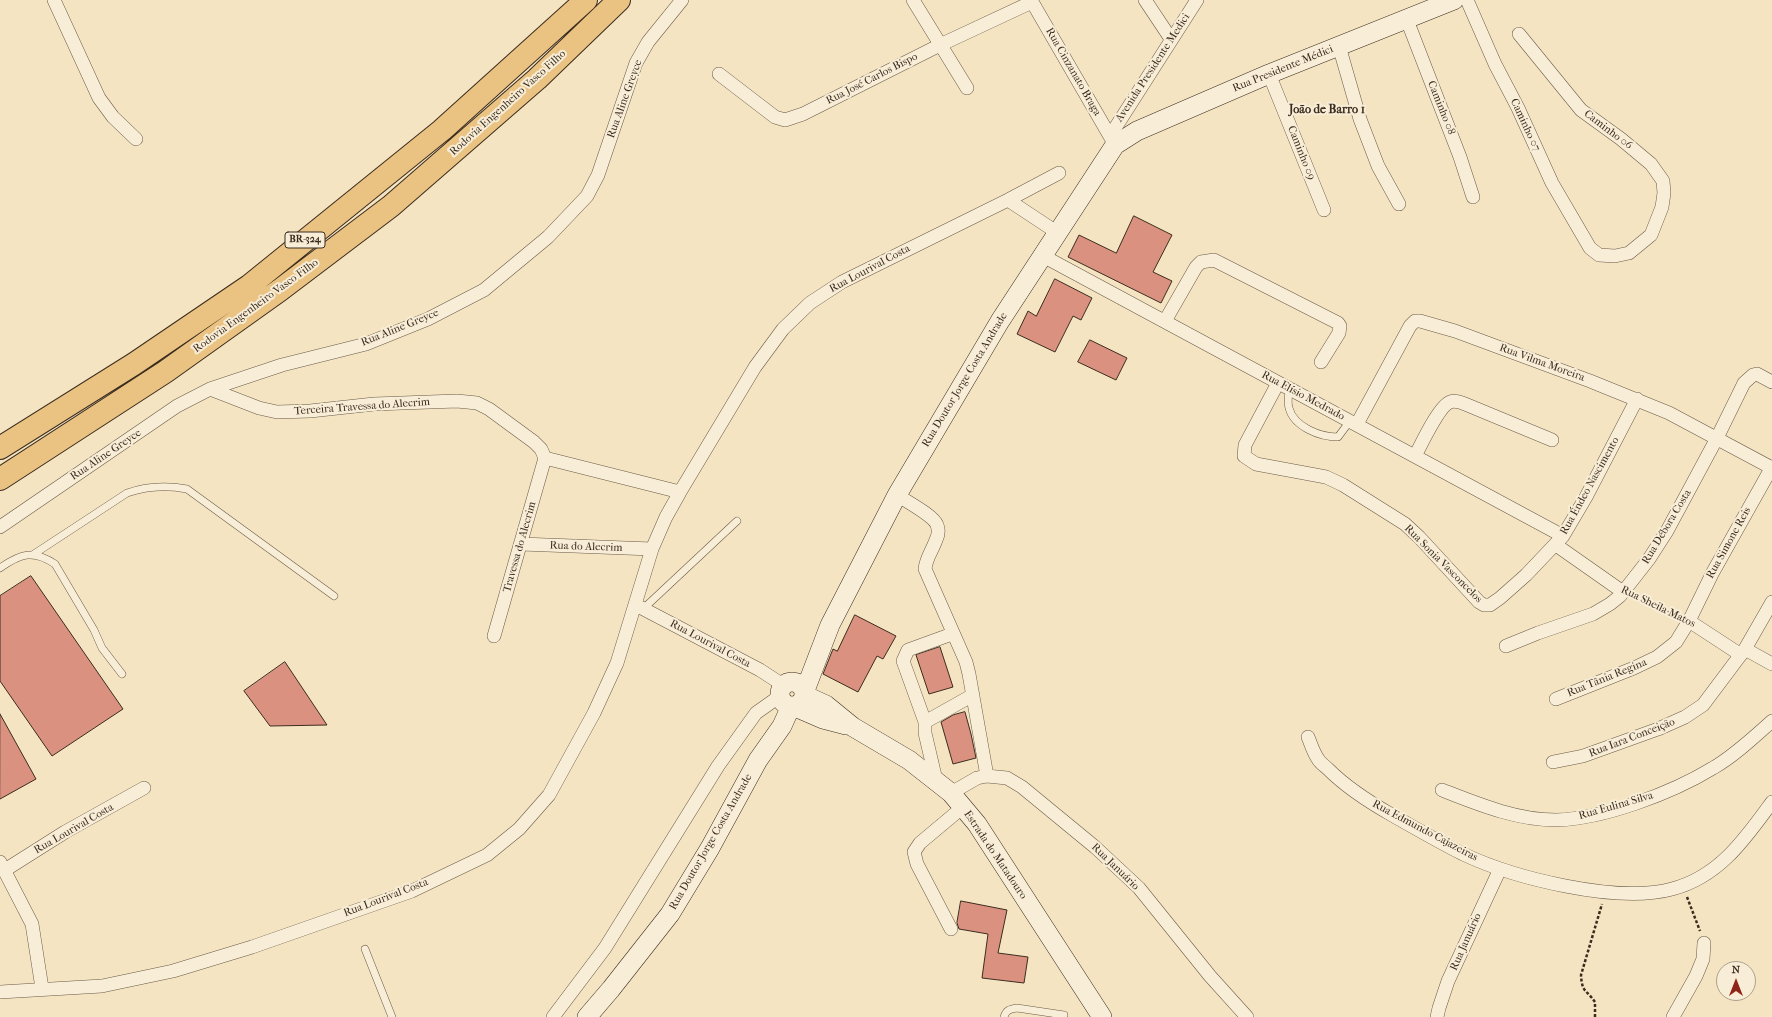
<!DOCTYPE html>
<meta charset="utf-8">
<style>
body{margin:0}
#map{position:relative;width:1772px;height:1017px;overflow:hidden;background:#f4e4c2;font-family:"IM FELL French Canon",serif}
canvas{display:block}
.north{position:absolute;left:1716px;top:961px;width:40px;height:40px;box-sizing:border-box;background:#f8edd7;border:1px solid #aca08d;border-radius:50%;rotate:0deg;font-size:11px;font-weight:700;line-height:16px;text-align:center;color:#3b2c1e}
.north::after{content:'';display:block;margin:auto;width:14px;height:18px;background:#8f2418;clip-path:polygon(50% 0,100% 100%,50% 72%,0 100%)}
</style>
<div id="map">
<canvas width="1772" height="1017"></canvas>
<div class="north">N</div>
</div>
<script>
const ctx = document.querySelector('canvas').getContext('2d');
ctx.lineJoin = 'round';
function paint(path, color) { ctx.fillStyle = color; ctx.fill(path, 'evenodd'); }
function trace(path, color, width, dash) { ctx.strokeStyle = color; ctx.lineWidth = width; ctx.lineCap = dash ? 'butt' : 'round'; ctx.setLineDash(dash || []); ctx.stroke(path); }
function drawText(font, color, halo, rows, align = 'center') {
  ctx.font = font + ' "IM FELL French Canon",serif'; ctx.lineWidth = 4; ctx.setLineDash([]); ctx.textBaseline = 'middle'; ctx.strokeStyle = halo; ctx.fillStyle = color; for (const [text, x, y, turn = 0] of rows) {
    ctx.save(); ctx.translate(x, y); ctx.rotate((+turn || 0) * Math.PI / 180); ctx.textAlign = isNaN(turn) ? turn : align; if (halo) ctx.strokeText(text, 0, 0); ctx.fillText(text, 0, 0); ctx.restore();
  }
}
const building = new Path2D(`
 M1134,216L1172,235L1153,272L1172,281L1161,303L1068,257L1079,235L1116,253Z
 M1055,279L1092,298L1081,320L1073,316L1055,352L1017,334L1028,311L1036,316Z
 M1090,340L1127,358L1116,380L1078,362Z
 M31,576L123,709L52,756L0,681V596Z
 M855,615L896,636L883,659L877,656L858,692L823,674L833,649L837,651Z
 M940,647L953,687L929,694L916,655Z
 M285,662L327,725L270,726L244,691Z
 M965,712L971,734L976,758L953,764L941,722L953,715Z
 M0,714L36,779L0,799Z
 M961,901L1007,910L998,953L1028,957L1024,983L982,978L988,934L959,929L957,923Z`);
const path = new Path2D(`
 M1635,597L1678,617
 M1687,897L1700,931
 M1595,1017V1002C1586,989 1582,993 1581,975L1602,904`);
const service = new Path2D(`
 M1289,389C1289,395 1287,402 1289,408C1294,427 1320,437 1338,437L1350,421
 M34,554L127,493C147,486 166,485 187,489L334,596
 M0,568C20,554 33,549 55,564L94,630L102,648L122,674
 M643,609L737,521
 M365,949L392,1017
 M1004,1017C1006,1010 1010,1009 1017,1008L1064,1015`);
const minor = new Path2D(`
 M54,0L99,98L113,117L136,139
 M913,0L967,88
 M1031,0L1115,145
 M1145,0L1171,39
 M1467,0L1495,64L1518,108L1552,183L1590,248L1599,255L1615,256L1629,253L1651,235L1662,207L1664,193L1663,181L1651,164L1621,139L1581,110L1519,34
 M1407,20L1460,157L1473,197
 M1339,46L1360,119L1378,166L1399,204
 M719,74L775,117L785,120L803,114L940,45L1032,2
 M1269,74L1324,210
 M1110,136L1197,0
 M1008,200L1058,233
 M1043,256L1563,536
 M1165,321L1196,267L1201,262L1214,260L1338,323L1340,326L1339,333L1321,362
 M1278,383L1245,445L1244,456L1256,464L1326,477L1343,485L1405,524L1419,537L1479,602L1484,605H1490L1500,598L1526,575L1563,536L1586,497L1637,399
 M210,389L259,408L277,412L310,411L374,404L457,401L477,403L489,409L534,442L541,449L545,458
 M1357,424L1410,326L1415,321H1420L1455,331L1590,381L1669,413L1772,468
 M1415,456C1421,445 1439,406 1450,402C1455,400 1460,402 1465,404L1552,440
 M545,458L680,492
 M897,495C906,501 934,516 937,525C939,530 938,536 936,540C932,551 926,558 925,569L966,662L969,674L987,776
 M0,527L177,406L210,389L282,365L366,344L428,319L484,290L548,237L587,196L598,175L636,63L648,42L682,0
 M521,544L652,549
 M1556,545L1623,592
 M636,605L760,670L783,685
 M1689,621L1741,655
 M494,636L545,458
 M1506,646L1538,633L1593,614L1610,604L1620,596L1649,559L1667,531L1717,438L1744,383L1753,375L1757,374L1772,382
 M1745,649L1772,664
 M1556,699L1634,668L1657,657L1676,642L1689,621L1713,572L1772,467
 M925,722L903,661L908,650L952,634
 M1308,737C1311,744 1313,752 1318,759C1320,763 1325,766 1328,769C1347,788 1369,802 1392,815C1415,828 1439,842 1463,854C1514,878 1617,904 1672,889C1719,877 1745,839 1772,802
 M1553,762L1583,756L1658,729L1685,717L1703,705L1745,649L1772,602
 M936,780L925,733V722L973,695
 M1442,790C1478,804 1516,820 1556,820C1603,819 1672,793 1713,768C1734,756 1754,737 1772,721
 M951,793L977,778L987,776L1007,778L1022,787L1095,847L1139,888L1210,976L1247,1017
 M0,862L32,924L42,988
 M5,870L65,832L144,788
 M951,929L917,864L914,852L920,843L963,807
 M0,992L102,986L173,971L252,947L412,891L487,855L519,829L549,795L594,713L617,663L652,549L666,517L680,492L755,367L783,329L810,303L842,282L1008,200L1059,173
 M553,1017L605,948L718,766L756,713L780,696
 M1437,1017L1439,1008L1448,981L1500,869
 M1673,1017L1696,976L1703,959L1704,943`);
const secondary = new Path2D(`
 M780 694a12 12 0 1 1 24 0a12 12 0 1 1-24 0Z
 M804,693L830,625L897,495L1000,321L1115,145L1137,131L1269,74L1454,0
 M804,695L826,705L853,727L909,760L951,793L977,824L1102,1017
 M793,706L823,719L846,725
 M587,1017L611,989L670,914L710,848L758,760L782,726L791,706`);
const motorway = new Path2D(`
 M0,448L134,364L249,286L442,130L586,0
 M0,479L165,372L280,290L391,206L537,79L619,0`);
const shields = [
 [305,240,40]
];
const shieldNames = [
 ["BR-324",305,240]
];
const streetNames = [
 ["Avenida Presidente Medici",1153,68,-57],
 ["Rua Presidente Médici",1283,69,-22],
 ["Rua Cinzanato Braga",1073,72,60],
 ["Rua José Carlos Bispo",872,79,-27],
 ["Rua Aline Greyce",625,99,-70],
 ["Rodovia Engenheiro Vasco Filho",508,103,-42],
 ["Caminho 08",1441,108,68],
 ["Caminho 07",1525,125,65],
 ["Caminho 06",1608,130,37],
 ["Caminho 09",1301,153,68],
 ["Rua Lourival Costa",870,269,-28],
 ["Rodovia Engenheiro Vasco Filho",256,306,-36],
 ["Rua Aline Greyce",400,328,-22],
 ["Rua Vilma Moreira",1542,363,20],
 ["Rua Doutor Jorge Costa Andrade",965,380,-59],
 ["Rua Elísio Medrado",1303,396,28],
 ["Terceira Travessa do Alecrim",362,407,-4],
 ["Rua Aline Greyce",106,455,-34],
 ["Rua Éndeo Nascimento",1590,486,-61],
 ["Rua Débora Costa",1667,527,-59],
 ["Rua Simone Reis",1729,543,-61],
 ["Travessa do Alecrim",520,547,-74],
 ["Rua do Alecrim",586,547,2],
 ["Rua Sonia Vasconcelos",1443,564,45],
 ["Rua Sheila Matos",1658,607,26],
 ["Rua Lourival Costa",710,644,28],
 ["Rua Tânia Regina",1607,678,-22],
 ["Rua Iara Conceição",1632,738,-21],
 ["Rua Eulina Silva",1616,806,-16],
 ["Rua Lourival Costa",74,829,-30],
 ["Rua Edmundo Cajazeiras",1425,831,28],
 ["Rua Doutor Jorge Costa Andrade",711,842,-60],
 ["Estrada do Matadouro",995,855,56],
 ["Rua Januário",1115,867,44],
 ["Rua Lourival Costa",386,898,-21],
 ["Rua Januário",1466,942,-66]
];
const neighbourhoodNames = [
 ["João de Barro 1",1327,110]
];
paint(building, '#da9180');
trace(building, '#3b2c1e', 1);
trace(service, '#695a47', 8);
trace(minor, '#695a47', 14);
trace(secondary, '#3b2c1e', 20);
trace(motorway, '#3b2c1e', 24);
trace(path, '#3b2c1e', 2.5, [3, 2]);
trace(service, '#f8edd7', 7);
trace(minor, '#f8edd7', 13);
trace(secondary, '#f8edd7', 19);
trace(motorway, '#eac281', 22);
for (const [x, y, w] of shields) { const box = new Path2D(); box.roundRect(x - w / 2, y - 8, w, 16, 3); ctx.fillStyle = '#f8edd7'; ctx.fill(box); trace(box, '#3b2c1e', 1); }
drawText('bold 10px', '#3b2c1e', null, shieldNames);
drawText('11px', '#3b2c1e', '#f8edd7', streetNames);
drawText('bold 12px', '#3b2c1e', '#f8edd7', neighbourhoodNames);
</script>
